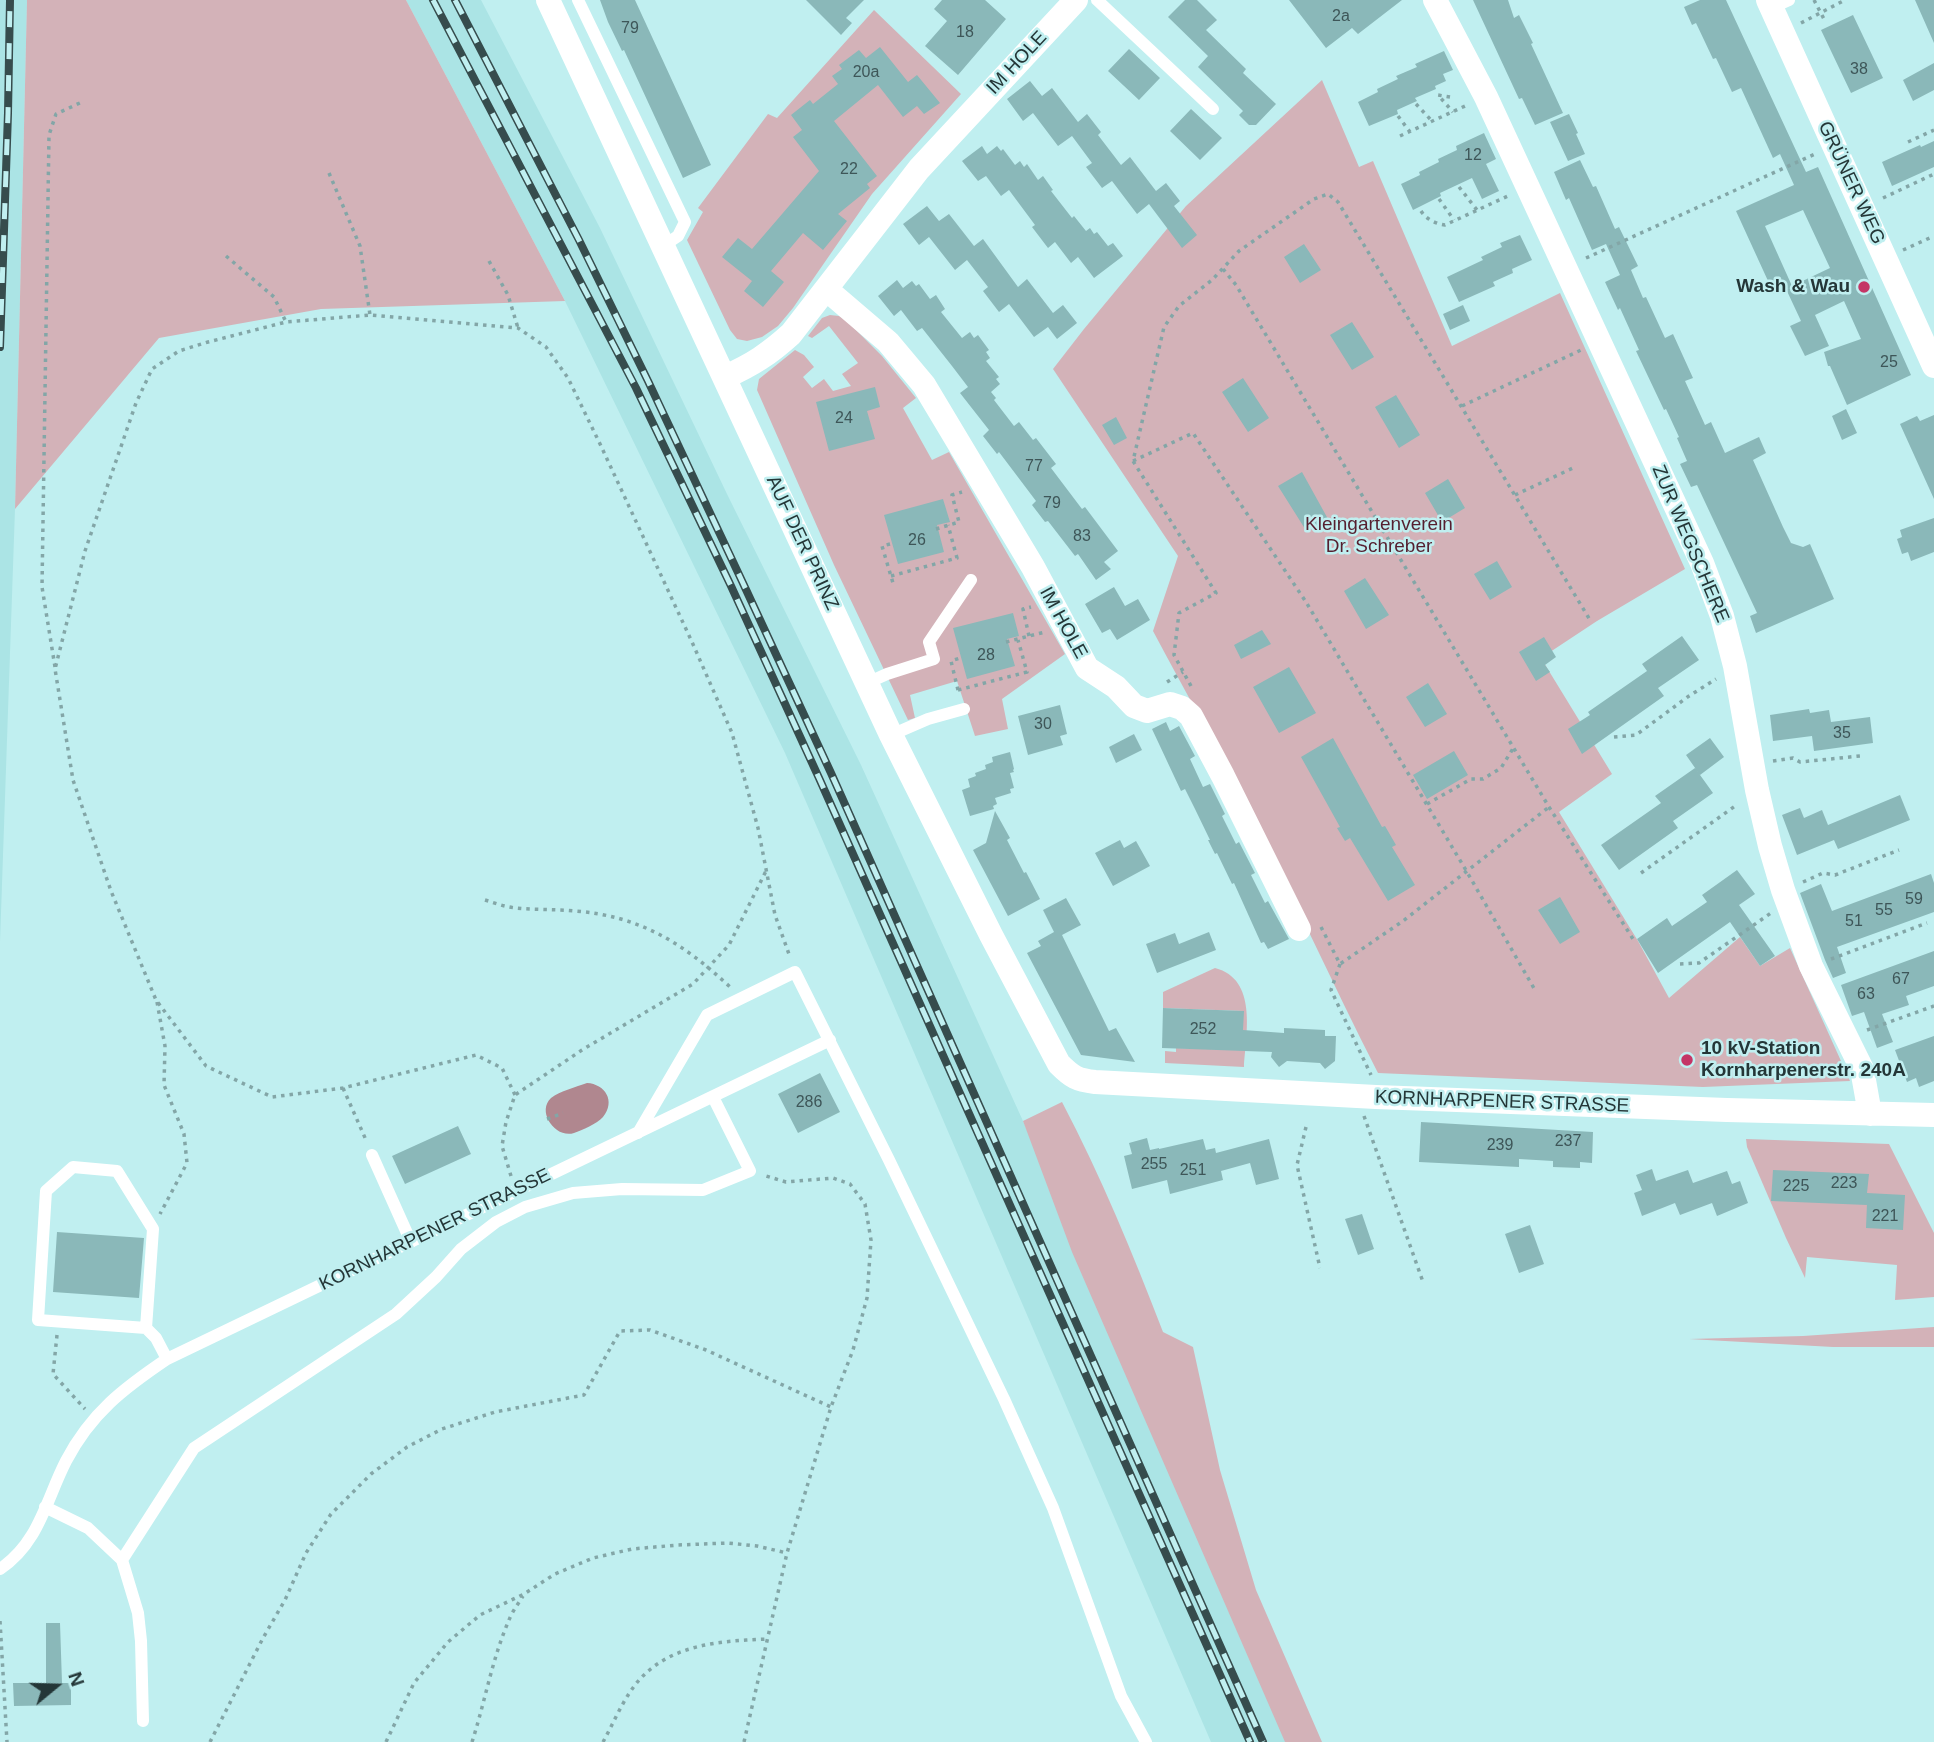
<!DOCTYPE html>
<meta charset="utf-8">
<style>
body{margin:0}
#map{position:relative;width:1934px;height:1742px;overflow:hidden;background:#c0eff0;font-family:Helvetica,sans-serif}
canvas{display:block}
.north{position:absolute;left:21px;top:1651px;width:70px;height:70px;-webkit-text-stroke:5px #c0eff0;paint-order:stroke;rotate:71deg;font-size:19px;font-weight:700;line-height:28px;text-align:center;color:#243637}
.north::after{content:'';display:block;margin:auto;width:24px;height:32px;background:#243637;clip-path:polygon(50% 0,100% 100%,50% 72%,0 100%)}
</style>
<div id="map">
<canvas width="1934" height="1742"></canvas>
<div class="north">N</div>
</div>
<script>
const ctx = document.querySelector('canvas').getContext('2d');
ctx.lineJoin = 'round';
function paint(path, color) { ctx.fillStyle = color; ctx.fill(path, 'evenodd'); }
function trace(path, color, width, dash) { ctx.strokeStyle = color; ctx.lineWidth = width; ctx.lineCap = dash ? 'butt' : 'round'; ctx.setLineDash(dash || []); ctx.stroke(path); }
function drawText(font, color, halo, rows, align = 'center') {
  ctx.font = font + ' Helvetica,sans-serif'; ctx.lineWidth = 5; ctx.setLineDash([]); ctx.textBaseline = 'middle'; ctx.strokeStyle = halo; ctx.fillStyle = color; for (const [text, x, y, turn = 0] of rows) {
    ctx.save(); ctx.translate(x, y); ctx.rotate((+turn || 0) * Math.PI / 180); ctx.textAlign = isNaN(turn) ? turn : align; if (halo) ctx.strokeText(text, 0, 0); ctx.fillText(text, 0, 0); ctx.restore();
  }
}
const built = new Path2D(`
 M0,0H27L15,509L0,942Z
 M406,0H481L600,228L727,494L861,765L1023,1121L1290,1742H1211L785,753L565,301Z`);
const green = new Path2D(`
 M27,0H406L565,301L321,309L159,338L15,509Z
 M874,10L961,94L872,194L793,308L778,326L762,337L747,341L737,339L730,330L687,240L703,212L698,208L768,114L777,118Z
 M1322,80L1359,167L1373,161L1452,346L1560,293L1685,569L1597,621L1541,658L1612,774L1559,812L1638,941L1669,998L1740,937L1760,966L1790,948L1850,1081L1703,1087L1378,1073C1331,981 1289,887 1241,795C1213,740 1182,686 1153,631L1178,556L1053,369L1084,329L1186,206Z
 M830,315L839,316L846,320L882,356L916,398L903,408L932,460L949,452L1065,654L1002,699L1008,729L975,736L957,681L910,695L915,718L908,720L834,565L757,390L759,379L795,350L804,355L814,367L803,377L812,388L824,379L833,391L851,386L842,374L858,363L829,326L812,338L808,336L822,318Z
 M1215,968C1258,979 1246,1034 1244,1067L1165,1063V1051L1176,1052V1048L1242,1050L1243,1011L1163,1008V992Z
 M1062,1102C1101,1176 1133,1254 1163,1332L1193,1347L1220,1470L1256,1590L1322,1742H1285L1072,1252L1023,1121Z
 M1746,1139L1889,1144L1934,1233V1297L1895,1300L1897,1265L1807,1257L1805,1278L1786,1238L1747,1147Z
 M1934,1327V1347H1833L1689,1339L1803,1336Z`);
const water = new Path2D(`
 M587,1083C605,1084 616,1101 603,1117C597,1124 582,1130 574,1133C556,1139 536,1112 551,1098C560,1091 576,1087 587,1083Z`);
const building = new Path2D(`
 M600,0H635L711,165L683,178L624,50L622,51L608,22Z
 M806,0H864L846,18L852,23L841,35Z
 M942,0H985L1006,19L958,75L925,46L947,21L934,9Z
 M1185,0H1197L1217,20L1206,30L1246,69L1243,73L1276,104L1256,125H1249L1239,115L1243,111L1198,67L1208,56L1168,17Z
 M1289,0H1402L1358,34L1352,28L1326,48Z
 M1473,0H1508L1514,18L1519,15L1533,43L1531,44L1563,113L1535,125L1522,98L1519,99Z
 M1700,0H1726L1806,172L1818,167L1911,375L1847,405L1830,366H1828L1824,352L1861,339L1844,301L1815,315L1829,346L1805,356L1790,326L1801,321L1786,289L1789,288L1774,294L1736,211L1794,185L1780,154L1773,158L1741,88L1732,92L1716,58L1713,59L1696,23L1692,25L1684,7ZM1803,210L1830,268L1792,286L1765,226Z
 M1915,0H1934V43Z
 M1853,15L1883,78L1851,93L1821,30Z
 M880,47L908,82L917,75L940,103L924,114L917,106L903,117L878,85L834,121L877,176L867,184L870,188L838,214L847,221L823,250L803,233L771,271L784,282L763,307L744,291L752,281L722,257L738,238L752,249L819,171L793,137L802,130L791,115L810,100L813,104L838,84L832,76L842,69L839,65L859,50L866,58Z
 M1129,49L1160,78L1139,100L1108,71Z
 M1444,51L1453,70L1443,74L1446,81L1435,86L1436,89L1415,98L1417,101L1397,110L1398,114L1369,126L1358,102L1378,92L1377,89L1398,79L1396,76L1417,67L1415,64Z
 M1934,63V90L1913,101L1903,80Z
 M1030,81L1042,96L1052,88L1078,122L1087,114L1101,132L1098,135L1121,165L1130,157L1156,191L1166,183L1180,201L1174,206L1197,235L1182,248L1149,204L1137,214L1112,181L1102,188L1086,167L1092,163L1072,136L1058,146L1033,113L1023,121L1007,99Z
 M1191,109L1222,138L1200,160L1170,131Z
 M1569,114L1578,133L1576,134L1585,154L1568,161L1550,122Z
 M1484,133L1496,159L1486,164L1499,191L1482,199L1472,178L1440,193L1441,196L1413,210L1401,184L1420,175L1419,172L1439,162L1438,159L1457,150L1456,146Z
 M1934,141V167L1892,186L1882,162L1920,145L1921,147Z
 M982,146L987,154L997,146L1001,151L1003,149L1015,165L1020,161L1024,167L1027,164L1038,180L1043,176L1053,190L1051,191L1072,218L1074,216L1086,231L1090,228L1094,234L1097,232L1108,246L1113,243L1123,256L1094,278L1078,257L1071,263L1055,242L1048,248L1032,227L1035,225L1009,190L1001,196L986,176L978,181L962,161Z
 M1580,160L1593,187L1596,186L1615,229L1619,227L1638,266L1631,270L1643,298L1646,297L1665,338L1673,334L1693,378L1685,381L1705,425L1711,422L1725,453L1759,437L1766,453L1753,460L1783,527L1791,543L1803,547L1810,544L1834,599L1756,633L1750,616L1757,613L1697,485L1691,487L1680,464L1687,461L1677,438L1679,437L1666,409L1664,410L1636,351L1639,350L1620,308L1618,310L1605,282L1620,275L1606,244L1592,250L1569,198L1566,200L1554,172Z
 M927,206L939,221L949,214L974,246L983,239L1018,287L1027,279L1053,313L1063,305L1077,323L1057,339L1048,327L1034,337L1009,304L999,312L983,291L988,287L967,260L955,270L929,237L919,245L903,224Z
 M1520,235L1532,260L1512,269L1513,273L1493,282L1495,286L1459,302L1447,277L1483,260L1481,257L1502,247L1500,243Z
 M1304,244L1321,270L1300,283L1284,257Z
 M897,280L903,288L912,281L916,286L919,284L930,299L936,295L945,309L941,312L962,338L970,332L974,338L978,335L989,350L986,352L990,358L986,361L999,377L996,379L1000,384L991,392L996,398L994,400L1014,426L1019,422L1033,440L1036,438L1056,464L1051,468L1082,509L1085,507L1118,551L1104,562L1111,569L1096,580L1078,554L1075,556L1048,521L1045,522L1032,505L1036,501L999,452L997,454L983,436L989,430L960,393L968,387L952,366L922,328L917,331L901,310L894,316L878,296Z
 M1463,305L1470,321L1450,330L1443,314Z
 M1352,322L1374,357L1352,370L1330,335Z
 M1243,378L1269,418L1248,432L1222,392Z
 M875,387L880,407L867,411L875,439L829,451L816,402Z
 M1396,395L1420,435L1399,448L1375,407Z
 M1846,409L1857,433L1842,440L1832,416Z
 M1934,415V499L1900,424L1917,416L1920,421Z
 M1116,417L1127,438L1114,445L1102,425Z
 M1302,472L1328,519L1307,532L1278,486Z
 M1448,479L1465,508L1442,522L1425,493Z
 M943,499L950,522L937,525L944,552L898,564L884,515Z
 M1934,518V552L1911,561L1908,552L1902,554L1897,539L1902,537L1900,530Z
 M1497,561L1512,587L1490,600L1474,574Z
 M1365,578L1389,615L1366,629L1344,591Z
 M1114,587L1125,606L1138,599L1150,620L1117,640L1110,629L1102,633L1085,604Z
 M1013,613L1019,636L1007,639L1015,666L967,679L953,628Z
 M1262,630L1271,644L1241,659L1234,645Z
 M1682,636L1699,660L1658,688L1664,696L1582,754L1568,729L1590,715L1588,712L1647,671L1642,664Z
 M1544,637L1556,657L1545,665L1550,672L1536,681L1519,652Z
 M1289,667L1316,713L1279,733L1253,687Z
 M1428,683L1447,714L1425,727L1406,697Z
 M1060,705L1067,734L1060,736L1063,745L1028,755L1018,716Z
 M1809,709L1810,713L1829,710L1831,722L1870,717L1873,743L1814,751L1812,736L1773,741L1770,715Z
 M1166,722L1170,731L1179,726L1195,756L1190,759L1203,787L1210,784L1225,814L1222,816L1236,844L1239,842L1255,873L1251,875L1265,903L1268,901L1289,939L1268,949L1264,942L1261,943L1234,883L1232,884L1217,853L1215,854L1208,840H1210L1195,809L1185,789L1181,791L1152,729Z
 M1134,734L1142,750L1116,763L1109,747Z
 M1333,738L1382,827L1385,826L1396,845L1392,847L1415,885L1388,901L1350,838L1345,841L1337,828L1340,827L1301,757Z
 M1710,738L1724,757L1700,775L1686,755Z
 M1454,751L1468,775L1427,799L1413,775Z
 M1010,752L1014,769L1013,770L1014,772L1010,773L1014,788L1010,789L1011,793L995,798L997,804L993,806L994,809L970,816L962,790L970,787L968,779L976,776L975,773L986,769L985,765L993,762L992,757Z
 M1695,768L1713,793L1673,821L1678,828L1619,870L1601,845L1661,803L1655,796Z
 M1900,795L1910,820L1838,849L1834,840L1797,855L1782,815L1800,808L1804,818L1822,810L1828,825Z
 M995,811L1010,838L1007,840L1024,873L1026,872L1040,899L1008,916L973,850L986,843Z
 M1120,840L1124,848L1136,841L1150,866L1113,886L1095,853Z
 M1737,870L1755,894L1739,905L1775,956L1760,966L1730,922L1658,973L1637,939L1667,918L1672,926L1707,902L1702,895Z
 M1931,874L1934,883V912L1837,947L1846,973L1833,978L1825,960L1800,893L1821,884L1832,911Z
 M1560,897L1580,932L1560,944L1538,910Z
 M1066,898L1081,925L1062,935L1109,1031L1116,1028L1135,1062L1081,1055L1027,953L1041,946L1038,941L1054,932L1043,910Z
 M1209,932L1216,950L1157,973L1146,944L1175,933L1179,944Z
 M1934,951V986L1906,996L1909,1005L1882,1014L1893,1042L1877,1048L1864,1012L1852,1016L1841,985Z
 M1163,1008L1244,1011L1243,1030L1284,1033V1028L1325,1030V1036H1336L1335,1061L1325,1069L1320,1063L1287,1061L1279,1067L1271,1057L1272,1052L1162,1048Z
 M1934,1036V1081L1919,1087L1916,1078L1907,1082L1895,1050Z
 M820,1073L840,1112L798,1133L778,1094Z
 M1421,1122L1593,1132L1592,1163L1580,1162V1168L1553,1167V1161L1519,1159V1167L1419,1162Z
 M458,1126L471,1154L405,1184L392,1156Z
 M1147,1138L1150,1150L1159,1148V1149L1203,1139L1206,1150L1215,1148L1216,1153L1269,1139L1279,1179L1256,1185L1250,1163L1221,1171L1223,1180L1170,1194L1167,1180L1132,1189L1124,1156L1132,1154L1129,1143Z
 M1652,1169L1656,1181L1688,1170L1693,1183L1727,1171L1732,1184L1740,1181L1748,1203L1717,1216L1712,1203L1680,1215L1675,1203L1642,1216L1634,1193L1642,1190L1636,1175Z
 M1773,1170L1869,1174L1867,1193L1905,1195L1903,1230L1866,1228L1867,1203V1205L1771,1201Z
 M1362,1214L1374,1249L1358,1255L1345,1219Z
 M1530,1225L1544,1264L1519,1273L1505,1234Z
 M57,1232L144,1238L139,1298L53,1292Z
 M46,1623H60L62,1683H71V1705L14,1706L13,1683H46Z`);
const path = new Path2D(`
 M1814,0L1825,21
 M1801,23L1845,0
 M1450,97L1438,95L1453,112
 M1416,104L1432,121
 M1398,116L1410,132
 M1400,136L1465,106
 M1908,142L1934,130
 M329,173L360,246L370,315
 M1459,187L1477,210
 M1883,198L1934,174
 M1439,199L1454,220
 M1421,211C1426,219 1436,224 1445,225L1510,195
 M1903,250L1934,236
 M226,256L274,297L286,322
 M1586,258L1815,154
 M489,261L508,295L518,328
 M1223,269L1236,285L1549,807L1633,939
 M1462,406L1581,350
 M1133,461L1193,433L1306,602L1467,872L1535,990
 M1515,495L1573,468
 M936,529L959,522L952,495L962,492
 M890,544L882,546L893,583
 M891,576L957,558L948,525
 M1029,636L1023,609L1031,607
 M1006,642L1045,632
 M55,667L42,587L49,135L56,114L82,102
 M1167,682L1183,672
 M1191,686L1174,655L1179,613L1216,593L1133,461L1164,327L1179,306L1212,280L1239,251L1314,199L1328,194L1338,202L1590,620
 M958,690L1027,672L1018,640
 M958,690L951,661L960,658
 M1614,737L1636,735L1689,696L1716,679
 M1773,761L1793,758L1800,762L1860,756
 M1427,804L1471,779H1483L1501,768L1514,747
 M1641,873L1738,804
 M1803,882L1823,873L1835,875L1899,850
 M485,900C495,903 505,907 516,908C535,910 555,909 575,911C640,916 683,943 730,987
 M1321,927L1340,964L1403,921L1549,807
 M1831,959L1927,923
 M1340,964L1331,990L1371,1075
 M1680,964L1699,963L1771,913
 M157,1002L165,1046L164,1085L184,1134L187,1163L160,1214
 M1867,1030L1934,1006
 M343,1088L366,1140
 M515,1095L502,1068L476,1055L343,1088L272,1097L206,1066L156,1000L111,891L73,780L55,669L85,551L136,403L152,369L179,351L208,342L286,322L370,315L518,328L546,347L568,378L601,446L692,642L732,733L758,828L775,915L790,957
 M1364,1116L1423,1282
 M547,1119L563,1113
 M1306,1127L1297,1165L1320,1268
 M511,1176L502,1146L506,1122L515,1095L582,1050L693,984L729,945L766,871
 M57,1335L53,1374L85,1409
 M0,1621L7,1742
 M210,1742L263,1638L285,1600L306,1553L331,1514L371,1474L407,1447L442,1429L495,1412L584,1395L620,1331L650,1330L706,1350L831,1407
 M386,1742L414,1683L448,1642L480,1615L524,1594L555,1574L593,1558L632,1549L678,1545L728,1543L757,1546L787,1553
 M472,1742C485,1702 492,1659 509,1620C512,1612 518,1604 523,1596
 M603,1742C613,1724 622,1702 635,1685C667,1644 719,1641 768,1639
 M744,1742L787,1553L831,1407L853,1350L867,1298L871,1240L865,1204L850,1184L833,1178L786,1182L763,1175`);
const lane = new Path2D(`
 M578,0L685,222L678,236L663,246
 M1097,0L1213,109
 M1771,8L1789,0
 M867,683L887,674L934,659L929,642L971,580
 M891,735L928,719L964,709
 M638,1133L707,1015L795,972L889,1160L1004,1399L1053,1508L1121,1696L1146,1742
 M372,1155L411,1242
 M146,1328L153,1229L117,1171L73,1167L46,1191L38,1320L146,1328L156,1338L167,1359
 M45,1507L88,1528L122,1560L138,1613L141,1641L143,1721
 M122,1560L194,1448L396,1314L436,1277L461,1249L496,1222L525,1207L573,1193L622,1189L703,1190L750,1171L713,1097
 M0,1569C39,1543 46,1500 66,1461C91,1413 124,1388 167,1359L830,1040`);
const street = new Path2D(`
 M548,0L891,735L991,935L1059,1064C1072,1077 1077,1080 1095,1082L1376,1097L1727,1110L1934,1115
 M1435,0L1486,97L1702,563L1722,616L1735,666L1757,790L1770,846L1783,890L1811,966L1862,1069L1870,1114
 M1768,0L1934,366
 M826,289L888,342L924,385L1033,567L1087,668L1116,687L1134,706L1147,711L1170,704L1182,708L1191,716L1223,776L1299,929
 M725,377C752,365 769,354 791,334L919,169L1076,0`);
const rail = new Path2D(`
 M433,0L636,388L731,586L819,778L1250,1742
 M455,0L579,240L648,381L742,581L831,773L1263,1742
 M0,347L8,113L10,0`);
const markers = [
 [1864,287,7,"#c43666"],
 [1687,1060,7,"#c43666"]
];
const numberNames = [
 ["2a",1341,17],
 ["79",630,29],
 ["18",965,33],
 ["38",1859,70],
 ["20a",866,73],
 ["12",1473,156],
 ["22",849,170],
 ["25",1889,363],
 ["24",844,419],
 ["77",1034,467],
 ["79",1052,504],
 ["83",1082,537],
 ["26",917,541],
 ["28",986,656],
 ["30",1043,725],
 ["35",1842,734],
 ["59",1914,900],
 ["55",1884,911],
 ["51",1854,922],
 ["67",1901,980],
 ["63",1866,995],
 ["252",1203,1030],
 ["286",809,1103],
 ["237",1568,1142],
 ["239",1500,1146],
 ["255",1154,1165],
 ["251",1193,1171],
 ["223",1844,1184],
 ["225",1796,1187],
 ["221",1885,1217]
];
const streetNames = [
 ["IM HOLE",1017,63,-47],
 ["GRÜNER WEG",1851,183,65],
 ["AUF DER PRINZ",802,543,65],
 ["ZUR WEGSCHERE",1690,544,67],
 ["IM HOLE",1063,623,61],
 ["KORNHARPENER STRASSE",1502,1102,2],
 ["KORNHARPENER STRASSE",435,1230,-26]
];
const poiNames = [
 ["Wash & Wau",1850,287],
 ["10 kV-Station",1701,1049,"left"],
 ["Kornharpenerstr. 240A",1701,1071,"left"]
];
const parkNames = [
 ["Kleingartenverein",1379,525],
 ["Dr. Schreber",1379,547]
];
paint(built, '#abe4e5');
paint(green, '#d3b2b8');
paint(water, '#b0878f');
paint(building, '#8ab8b9');
trace(path, '#83a6a7', 3.5, [3.5, 5]);
trace(lane, '#fff', 12);
trace(street, '#fff', 24);
trace(rail, '#364c4d', 8);
trace(rail, '#c0eff0', 5, [16]);
for (const [x, y, r, color] of markers) { const dot = new Path2D(); dot.arc(x, y, r, 0, 2 * Math.PI); ctx.fillStyle = color; ctx.fill(dot); trace(dot, '#c0eff0', 2.5); }
drawText('16px', '#3e5658', null, numberNames);
drawText('19px', '#243637', '#c0eff0', streetNames);
drawText('bold 19px', '#243637', '#c0eff0', poiNames, 'right');
drawText('19px', '#551f2f', '#c0eff0', parkNames);
</script>
